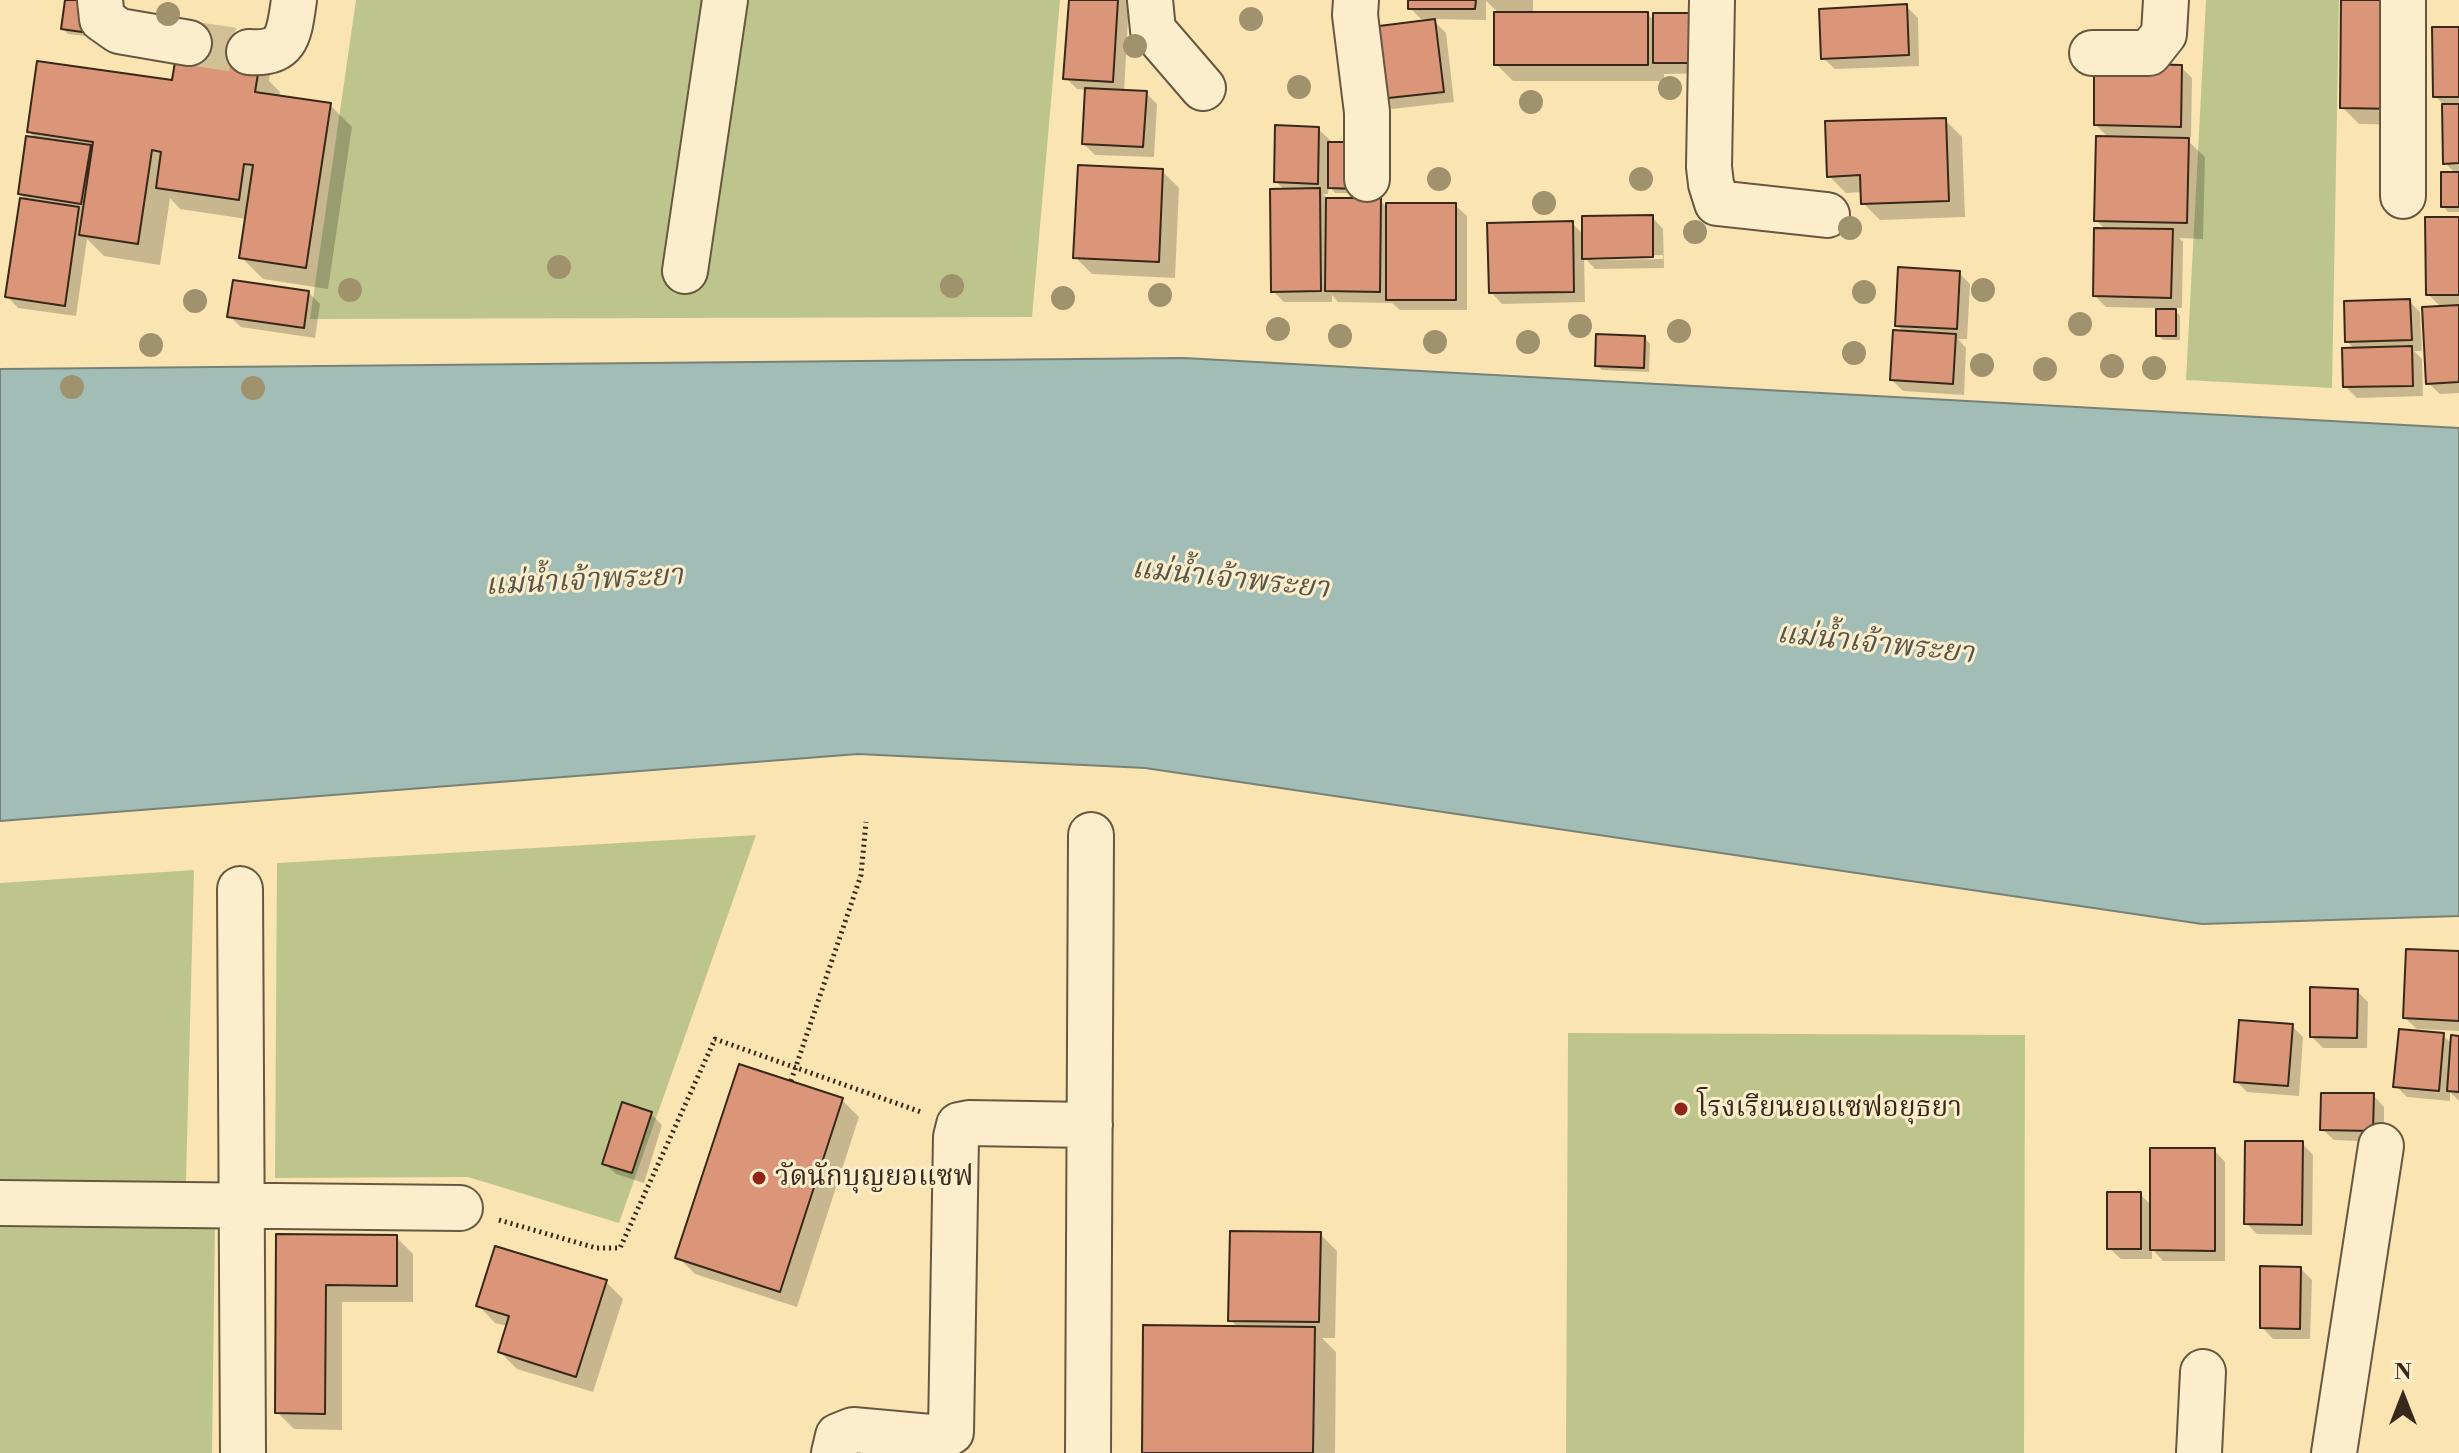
<!DOCTYPE html>
<meta charset="utf-8">
<style>
body{margin:0}
#map{position:relative;width:2459px;height:1453px;overflow:hidden;background:#fae5b2;font-family:"Libre Bodoni",serif}
canvas{display:block}
.north{position:absolute;left:2363px;top:1357px;width:80px;height:80px;-webkit-text-stroke:6px #fceecd;paint-order:stroke;rotate:0deg;font-size:22px;font-weight:700;line-height:32px;text-align:center;color:#37281a}
.north::after{content:'';display:block;margin:auto;width:28px;height:36px;background:#37281a;clip-path:polygon(50% 0,100% 100%,50% 72%,0 100%)}
</style>
<div id="map">
<canvas width="2459" height="1453"></canvas>
<div class="north">N</div>
</div>
<script>
const ctx = document.querySelector('canvas').getContext('2d');
ctx.lineJoin = 'round';
function paint(path, color) { ctx.fillStyle = color; ctx.fill(path, 'evenodd'); }
function trace(path, color, width, dash) { ctx.strokeStyle = color; ctx.lineWidth = width; ctx.lineCap = dash ? 'butt' : 'round'; ctx.setLineDash(dash || []); ctx.stroke(path); }
function drawText(font, color, halo, rows, align = 'center') {
  ctx.font = font + ' "Libre Bodoni","Noto Serif Thai",serif'; ctx.lineWidth = 6; ctx.setLineDash([]); ctx.textBaseline = 'middle'; ctx.strokeStyle = halo; ctx.fillStyle = color; for (const [text, x, y, turn = 0] of rows) {
    ctx.save(); ctx.translate(x, y); ctx.rotate((+turn || 0) * Math.PI / 180); ctx.textAlign = isNaN(turn) ? turn : align; if (halo) ctx.strokeText(text, 0, 0); ctx.fillText(text, 0, 0); ctx.restore();
  }
}
const green = new Path2D(`
 M356,0H1060L1032,317L310,319Z
 M2206,0H2339L2332,388L2186,380Z
 M756,835L619,1223L468,1177L275,1178L277,863Z
 M194,870L185,1219L215,1222L212,1453H0V883Z
 M1568,1033L2025,1035L2024,1453H1566Z`);
const water = new Path2D(`
 M1184,358L2459,428V916L2202,924L1145,768L858,754L0,821V369Z`);
const shadow = new Path2D(`
 M67,0H92L87,36L68,34L63,29Z
 M1071,0H1129L1124,92L1146,93L1157,104L1154,157L1095,155L1084,144L1087,90L1077,89L1066,78Z
 M1410,0H1533V14H1647L1715,73L1664,74V81H1513L1496,64L1500,14L1486,1V20L1432,19L1446,33L1454,102L1392,109L1380,98L1431,22V19H1421L1410,8Z
 M2343,0L2414,125L2359,124L2342,107Z
 M1906,6L1918,18L1919,66L1835,69L1823,58Z
 M2459,29V212H2448L2443,206L2456,174L2445,163L2444,105L2435,96Z
 M272,61L269,81L280,92L279,97L330,105L352,127L328,289L263,279L241,257L247,219L180,209L170,198L160,265L104,256L87,239L76,316L18,308L7,296L28,202L20,194L36,139L29,132L173,82Z
 M2181,67L2192,78L2191,137H2184L2205,157L2203,239L2179,238L2183,242L2182,308H2173L2180,316V340H2163L2158,335V308L2106,307L2095,296L2106,230L2096,220L2109,138L2096,125Z
 M1945,120L1962,137L1965,217L1880,220L1863,203V192L1846,193L1829,176Z
 M1318,129L1330,140V144L1362,193H1335L1329,186L1328,194H1323L1329,200H1380L1388,209L1455,205L1467,216V310H1400L1392,303L1338,302L1332,295V302H1284L1273,291L1285,191L1276,181Z
 M1162,171L1179,188L1175,278L1092,274L1075,257Z
 M1652,217L1663,229L1664,268L1595,269L1584,257L1585,302L1502,304L1491,292L1572,223L1584,235ZM1663,255V259L1592,260V256Z
 M2459,219V393L2440,394L2428,383L2442,308L2428,294Z
 M1959,273L1970,284L1967,339H1958L1966,348L1964,395L1903,391L1892,380L1905,333L1897,325Z
 M309,293L320,304L315,338L241,327L229,316Z
 M2409,301L2420,312L2422,351H2414L2422,359L2423,396L2357,398L2345,386L2355,349L2347,342Z
 M1645,338L1650,344L1649,372L1602,370L1597,365Z
 M2459,953V1031L2417,1029L2405,1018Z
 M2357,991L2368,1002L2367,1048H2323L2312,1037Z
 M2292,1026L2303,1037L2299,1096L2247,1092L2236,1081Z
 M2443,1035L2453,1045L2459,1038V1101L2450,1092V1101L2407,1097L2396,1086Z
 M2373,1095L2384,1107V1142L2334,1140L2322,1129Z
 M842,1100L859,1117L797,1307L695,1274L678,1257Z
 M650,1113L662,1125L644,1183L616,1174L604,1163Z
 M2302,1143L2313,1155L2312,1235L2257,1234L2246,1223Z
 M2214,1150L2225,1162V1261H2163L2152,1249V1259H2121L2109,1248L2140,1194L2152,1206Z
 M1320,1234L1337,1251L1335,1338H1322L1336,1352L1335,1453H1144L1239,1328L1230,1320Z
 M278,1236L396,1237L413,1254V1302H342V1430L294,1429L277,1412Z
 M2300,1268L2312,1280L2310,1339H2273L2262,1327Z
 M606,1282L623,1299L593,1392L517,1369L500,1352L508,1326L495,1323L479,1306Z`);
const building = new Path2D(`
 M65,0H87L82,32L61,29Z
 M1069,0H1118L1113,82L1063,79Z
 M1408,0H1476L1475,9H1408Z
 M2341,0H2399L2398,109L2340,108Z
 M1907,4L1909,55L1821,59L1819,9Z
 M1494,12H1648V65H1494Z
 M1653,13H1704V63H1653Z
 M1435,19L1444,92L1379,99L1371,27Z
 M2432,27H2459V97H2433Z
 M191,28L251,37L259,68L255,92L331,103L306,268L239,258L253,165L244,164L239,200L156,188L161,152L152,150L138,244L79,235L93,142L27,132L37,61L172,80L176,56Z
 M2094,63L2182,65L2181,127L2094,125Z
 M1085,88L1147,91L1143,147L1082,144Z
 M2442,104H2459V163L2443,164Z
 M1946,118L1949,201L1861,204L1860,175L1827,177L1825,121Z
 M1275,125L1319,127L1318,184L1274,182Z
 M26,136L91,145L81,204L18,194Z
 M2096,136L2189,138L2187,223L2094,221Z
 M1328,142H1359L1358,189L1328,188Z
 M1078,165L1163,169L1159,262L1073,258Z
 M2441,172H2459V207H2441Z
 M1320,188L1321,291L1271,292L1270,189Z
 M20,198L79,207L65,306L5,297Z
 M1326,198H1381L1380,292L1325,291Z
 M1386,203H1456V300H1386Z
 M1653,215V257L1582,259V216Z
 M2425,217H2459V295H2426Z
 M1573,221L1574,292L1489,293L1487,223Z
 M2094,228L2173,229L2171,298L2093,296Z
 M1898,267L1960,271L1957,329L1895,326Z
 M233,280L309,291L304,328L227,317Z
 M2410,299L2412,340L2345,342L2344,301Z
 M2459,305V382L2426,384L2422,307Z
 M2156,309H2176V336H2156Z
 M1893,330L1956,334L1953,384L1890,380Z
 M1596,334L1645,336L1644,368L1595,366Z
 M2412,346L2413,386L2343,387L2342,348Z
 M2406,949L2459,951V1021L2403,1018Z
 M2310,987L2358,989L2357,1038L2310,1037Z
 M2239,1020L2293,1024L2288,1086L2234,1082Z
 M2399,1029L2444,1033L2439,1091L2393,1087Z
 M2451,1035L2459,1036V1092L2447,1091Z
 M739,1064L843,1098L780,1292L675,1258Z
 M2321,1093H2374L2373,1131L2320,1130Z
 M622,1102L652,1112L632,1173L602,1164Z
 M2245,1141H2303L2302,1225L2244,1224Z
 M2150,1148H2215V1251L2150,1250Z
 M2107,1192H2141V1249H2107Z
 M1230,1231L1321,1232L1319,1322L1228,1321Z
 M276,1234L397,1235V1286L326,1285L325,1414L275,1413Z
 M495,1246L607,1280L576,1377L498,1352L509,1316L476,1306Z
 M2260,1266L2301,1267L2300,1329L2260,1328Z
 M1143,1325L1315,1327L1313,1453H1142Z`);
const minorTunnel = new Path2D(`
 M189,43L249,52`);
const path = new Path2D(`
 M791,1081L861,875L866,822
 M499,1220L596,1248H620L715,1039L921,1112`);
const minor = new Path2D(`
 M100,0L102,19L119,31L189,43
 M1150,0L1153,30L1203,88
 M1356,0L1355,15L1367,112V179
 M1712,0L1709,167L1711,184L1717,203L1827,215
 M249,52C289,55 289,33 294,0
 M2092,53H2149L2164,34L2166,0
 M2403,196V0
 M685,271L725,0
 M240,889L243,1453
 M0,1203L460,1208
 M834,1453L838,1436L853,1430L941,1438L951,1432L956,1137L959,1125L969,1123L1090,1125
 M1088,1453L1091,835
 M2199,1453L2203,1372
 M2334,1453L2381,1146`);
const trees = [
 [168,14],
 [1251,19],
 [1135,46],
 [1299,87],
 [1670,88],
 [1531,102],
 [1439,179],
 [1641,179],
 [1544,203],
 [1850,228],
 [1695,232],
 [559,267],
 [952,286],
 [350,290],
 [1983,290],
 [1864,292],
 [1160,295],
 [1063,298],
 [195,301],
 [2080,324],
 [1580,326],
 [1278,329],
 [1679,331],
 [1340,336],
 [1435,342],
 [1528,342],
 [151,345],
 [1854,353],
 [1982,365],
 [2112,366],
 [2154,368],
 [2045,369],
 [72,387],
 [253,388]
];
const markers = [
 [1681,1109,8,"#8f2418"],
 [759,1178,8,"#8f2418"]
];
const poiNames = [
 ["โรงเรียนยอแซฟอยุธยา",1697,1109],
 ["วัดนักบุญยอแซฟ",775,1178]
];
const waterNames = [
 ["แม่น้ำเจ้าพระยา",1230,580,6],
 ["แม่น้ำเจ้าพระยา",584,582,-3],
 ["แม่น้ำเจ้าพระยา",1875,645,6]
];
paint(green, '#bec58c');
paint(water, '#a2bdb6');
trace(water, '#778178', 2);
paint(shadow, '#0003');
paint(building, '#db9579');
trace(building, '#37281a', 2);
trace(minorTunnel, '#d3bf94', 44, [44, 22]);
trace(minor, '#685740', 48);
trace(path, '#37281a', 5, [2, 4]);
trace(minor, '#fceecd', 44);
ctx.fillStyle = '#a1926e';
for (const [x, y] of trees) { ctx.beginPath(); ctx.arc(x, y, 12, 0, 2 * Math.PI); ctx.fill(); }
for (const [x, y, r, color] of markers) { const dot = new Path2D(); dot.arc(x, y, r, 0, 2 * Math.PI); ctx.fillStyle = color; ctx.fill(dot); trace(dot, '#fceecd', 3); }
drawText('28px', '#37281a', '#fceecd', poiNames, 'left');
drawText('italic 30px', '#575549', '#fceecd', waterNames);
</script>
